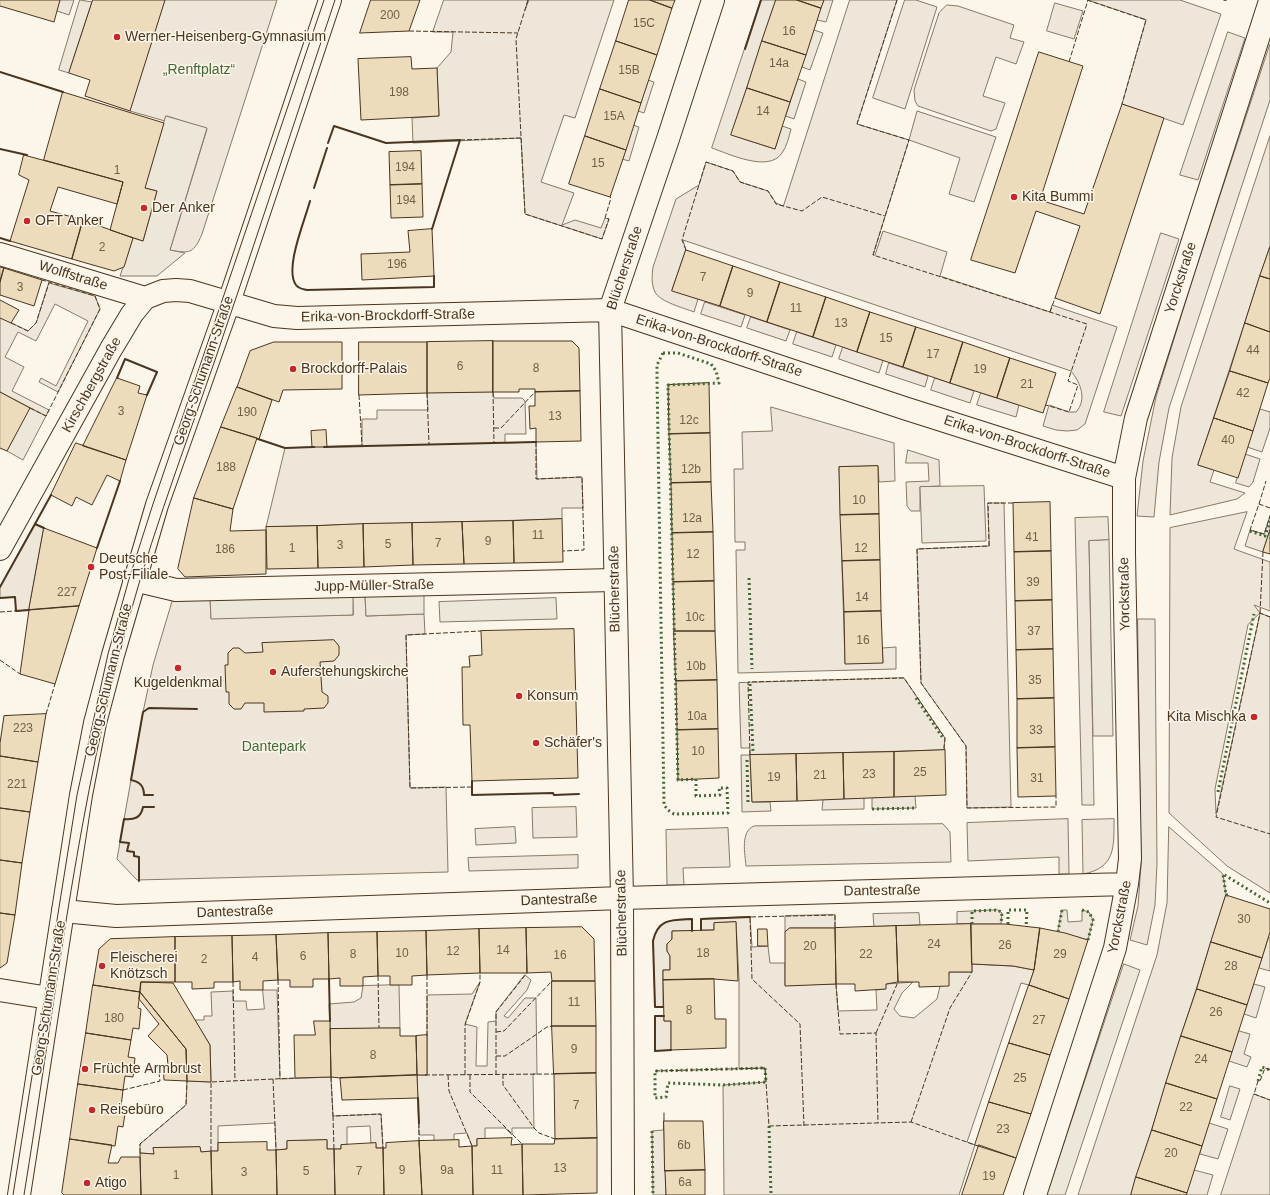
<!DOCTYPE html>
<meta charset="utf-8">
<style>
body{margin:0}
canvas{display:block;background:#fbf6e9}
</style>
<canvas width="1270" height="1195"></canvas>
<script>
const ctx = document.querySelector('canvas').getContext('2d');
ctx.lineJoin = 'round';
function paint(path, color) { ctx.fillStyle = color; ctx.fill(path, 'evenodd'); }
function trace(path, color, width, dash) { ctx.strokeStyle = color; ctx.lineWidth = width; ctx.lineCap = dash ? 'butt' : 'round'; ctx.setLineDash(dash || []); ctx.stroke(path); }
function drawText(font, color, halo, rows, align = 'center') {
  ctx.font = font + ' Helvetica,sans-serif'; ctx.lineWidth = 3; ctx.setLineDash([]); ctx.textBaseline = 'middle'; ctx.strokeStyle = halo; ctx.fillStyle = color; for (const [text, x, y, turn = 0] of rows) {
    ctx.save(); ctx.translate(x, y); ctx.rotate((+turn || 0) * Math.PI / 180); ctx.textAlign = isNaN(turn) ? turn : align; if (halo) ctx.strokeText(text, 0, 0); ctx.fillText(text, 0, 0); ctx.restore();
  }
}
const green = new Path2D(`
 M60,0H74L69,15L57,11Z
 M80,0L92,2L69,73L59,70Z
 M165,0H277L202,234C194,253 190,254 170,250L207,129L167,116L165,121L130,111Z
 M444,0H528L525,10L529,0H614L575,118L564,115L541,182L574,193L562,225L575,220L601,228L605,218L609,219L602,239L525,214L521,138L413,143L412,118L439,116L437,68L451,52L453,32H433Z
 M761,0H776L732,135L775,149L782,126L791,129C789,137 787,146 782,153C769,173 729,154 712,148Z
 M824,0H833L826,22L817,20Z
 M850,0H897L857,124L909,140L917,111L996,137L974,202L949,194L960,158L909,140L873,255H875L883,231L947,252L940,276L1050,312L1052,305L1117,327L1085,424L1077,430L1067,431L1056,430L1043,426L1049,405L1069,412H1076C1087,400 1081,383 1071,371L683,240L686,250L672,290L698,299L694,312C684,308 660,302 655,292C651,284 652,275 653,267L676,199L699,185L706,162L733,171L740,182L768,191L776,203L783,206Z
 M905,0H916L937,7L905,109L873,98Z
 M1088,0H1180L1221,14L1183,125L1122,104L1146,20Z
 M1055,3L1083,11L1074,39L1047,31Z
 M947,5L958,6L1014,25L1010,38L1024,42L1016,64L996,57L983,96L1005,103L996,129L991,131L918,106L915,101L914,90L939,13Z
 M814,30L823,33L810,70L802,67Z
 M1228,32L1245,38L1198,180L1180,175Z
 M1270,44V100L1169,408L1159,462L1154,517L1137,516L1143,461L1156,397L1195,271Z
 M798,79L806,82L794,119L786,116Z
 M648,80L654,82L644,113L638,111Z
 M633,125L639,127L629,161L622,159Z
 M1270,136V246L1198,465L1214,470L1210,482L1245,493L1237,499L1170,515L1172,458L1181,407Z
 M1161,233L1179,239L1121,416L1104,412Z
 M49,283L95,296L100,309L58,392L39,382L41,378L56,386L88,321L55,304L36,341L18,332L5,357L24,367L12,391L49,410L46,416L0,392V317L28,331L36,323Z
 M705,302L745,315L741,327L701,314Z
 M751,317L790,330L786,341L747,328Z
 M797,332L836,345L832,357L793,344Z
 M843,347L883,360L879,373L839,359Z
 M889,363L928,376L925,387L886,374Z
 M935,378L974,391L970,403L931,390Z
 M493,392L494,398H522L525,401L526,434H505V443L536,442L537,479L582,477L583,508H562V519L266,527L285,448L362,445V419H377V410H428L427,393Z
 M981,393L1019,405L1016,417L977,405Z
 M771,407L894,443L895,481L879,482L878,466L839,467L845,663L883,662L882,648L896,647V669L738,673L736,550H745V542H735L734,469H743L742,432L772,431Z
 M1260,409L1270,412V428L1262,452L1247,447Z
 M908,450L939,460L940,486L920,487V511H911L907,506L906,482L929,481L928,463H906Z
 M1245,454L1260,459L1253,482L1249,487L1236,483Z
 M988,503H1004L1011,807L967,808L966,746L921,683L917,549L989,546Z
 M1247,512L1234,549L1270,562V611L1254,605L1260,613L1270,617V893L1227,866L1169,813L1170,528ZM1259,614H1260L1216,814L1215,789L1248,625Z
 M1270,516V530L1263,552L1245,546L1250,530L1264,534Z
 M1108,517L1109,540L1089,541L1094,805H1082L1075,518Z
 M35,524L44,528L29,610L16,611L15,597L0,598V587Z
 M353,595H365L366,616L424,614L425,634L406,635L410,788L446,787L448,872L137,880L117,859L143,712L153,665L173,598L210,597L211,618L353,615Z
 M1138,619H1155L1157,864L1155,905L1147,945L1130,940L1138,906L1141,865Z
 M904,678L945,738L944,748L945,750L750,755L752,802H770L771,811L742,812L741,755H750V748H741L739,683Z
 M915,796L916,808L872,809V798Z
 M864,798V809L822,810L823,800Z
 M576,807L577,837L533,838L532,808Z
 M1068,819L1069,874H1059V857L968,861L967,823Z
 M1114,819C1114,846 1116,868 1083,874L1082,820Z
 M943,824L950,832L951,862L746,866C745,854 740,831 754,826Z
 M515,827L516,843L476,845L475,829Z
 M1169,827L1223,874L1226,895L1131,1195H1078L1157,955L1167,903Z
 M728,828L730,867L683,868L684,885H667L666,830Z
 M578,855V868L469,871L468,858Z
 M998,910L1002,913L1001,924H957V912Z
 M1062,910H1067L1068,922L1082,921V910L1089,912L1093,920L1088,940L1058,932Z
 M919,913L920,925L874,927L873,914Z
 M835,915V928H790L785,932V916Z
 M750,917L752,947L768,946L770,963H785V985L836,984L838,1011L877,1010L876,990L885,989L886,984L913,982L902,993L894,1009L900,1016L914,1018L937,999L940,986L948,985L949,972H972V964L1013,966L1034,970L1029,985L1021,983L967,1142L975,1145L959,1195H724L723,1085L766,1082L765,1068L739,1069V980L736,922L714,923V930H701V919Z
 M692,919V931H672V939L667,944V951L670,956V970H663V1007H655L653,941C658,918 672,920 692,919Z
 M1269,937L1270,938V971L1259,968Z
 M525,975L531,980L527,990L504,1016L508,1018L525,998H536L537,1074H533L534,1128H512V1135L505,1128H485V1139H477V1146H472L467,1133L454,1134V1141H434V1135H419L417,1075H427V995L472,994L480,982L465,1024L477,1027L476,1066H487L488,1022L496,1021V1012Z
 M1254,984L1265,987L1256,1018L1244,1014Z
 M399,985L400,1028L330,1029L329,1004L354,1002L361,998L363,986Z
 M263,990H277L280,1079L331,1077L333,1116L381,1114L383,1148H376V1144H371L370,1126L347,1127V1145H341V1149H327V1140L287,1141V1149L276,1150L275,1123L218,1126V1151L201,1152L200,1147L154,1148V1154L140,1153V1144L186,1105L187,1081L211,1082L210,1045L195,1020H204V1016H212L211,992L233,991V1001H246L247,1010L264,1009Z
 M655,1016H664V1021H671V1050L655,1051Z
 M1239,1031L1250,1034L1244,1054L1251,1057L1247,1067L1229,1061Z
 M1230,1086L1240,1089L1230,1120L1221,1117Z
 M1254,1094L1270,1100V1195H1221Z
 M664,1113L666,1195H653L652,1131L663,1130Z
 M1209,1123L1228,1129L1218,1159L1200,1154Z
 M1194,1170L1213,1175L1207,1195H1186Z`);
const parking = new Path2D(`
 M166,116L207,128L170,250L185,253L157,276H120L133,238L143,241L157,191L145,188Z
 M30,408L46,416L23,460L7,451Z
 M984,486L986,541L922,543L920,487Z
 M1109,540L1113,736H1093L1089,541Z
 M424,591V614L366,616L365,595H353V615L211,619L210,597Z
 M556,598L557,619L440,622L439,602Z
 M1124,964L1140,970L1065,1195H1047Z`);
const building = new Path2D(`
 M0,0H60L54,22L0,6Z
 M93,0H165L130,111L85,96L90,80L69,73Z
 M371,0H420L409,31L360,33Z
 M629,0H650L672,8L657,55L616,41Z
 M650,0H675L672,8Z
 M776,0H797L821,8L806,55L762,41Z
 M797,0H824L821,8Z
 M616,41L657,55L641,103L600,89Z
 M762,41L806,55L790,102L747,88Z
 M1039,52L1083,66L1040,200L1084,214L1122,104L1164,118L1100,314L1055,298L1080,226L1036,211L1015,273L971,260Z
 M411,57L412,69L437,68L439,116L361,120L358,59Z
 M747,88L790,102L775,149L731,135Z
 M600,89L641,103L626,150L585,136Z
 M63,92L164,123L145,188L157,191L143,241L110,230L123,182L44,160Z
 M585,136L626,150L610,197L569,184Z
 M421,151L422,184L390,185L389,152Z
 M24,155L123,182L117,204L58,187L50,211L83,220L72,259L10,241L29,180L19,175Z
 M422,184L423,217L391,218L390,185Z
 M83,220L133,238L124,267L114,271L72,259Z
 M432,229L434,276L362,280L361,254L410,252L408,231Z
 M1270,247V279L1260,276Z
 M686,250L733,266L720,306L672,291Z
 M733,266L780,282L767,322L720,306Z
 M0,267L4,268L0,282Z
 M4,268L42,280L34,306L0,295V282Z
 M1260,276L1270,279V332L1245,323Z
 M780,282L826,297L813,337L767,322Z
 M826,297L870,312L857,352L813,337Z
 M0,300L19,310L11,323L0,318Z
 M870,312L916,327L903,367L857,352Z
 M1245,323L1270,332V378L1268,383L1230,371Z
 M916,327L963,342L950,383L903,367Z
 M493,341V392L427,393V342Z
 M493,341H572L579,348L580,391L535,392V389H519V392H493Z
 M274,342H342V389L283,390L279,402L237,387L250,351Z
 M359,342H427V393L359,395Z
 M963,342L1010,358L997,398L950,383Z
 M1010,358L1056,373L1043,413L997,398Z
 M1230,371L1268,383L1253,431L1214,418Z
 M117,378L140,386L138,393L147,395L126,460L83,446Z
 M709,383L710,433L669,434L668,385Z
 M237,387L272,400L259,439L221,427Z
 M580,391L581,441L536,442V428L530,429L529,406H535V392Z
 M0,392L30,408L7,451L0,448Z
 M1214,418L1253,431L1238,478L1198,465Z
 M221,427L257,438L233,509L194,498Z
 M326,430L327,447H312L311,431Z
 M710,433L711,482L671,483L669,434Z
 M76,443L126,460L120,481L107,475L92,505L76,497L72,506L51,495Z
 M878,466L879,514L840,515L839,467Z
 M711,482L713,532L672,533L671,483Z
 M194,498L233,509L230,531L266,530V574L185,577L178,569Z
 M1050,502L1051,551L1014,552L1013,503Z
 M879,514L880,560L842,561L840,515Z
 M562,519L563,562L514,563L513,521Z
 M513,521L514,563L464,564L462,522Z
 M462,522L464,564L413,565L412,523Z
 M412,523L413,565L364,567L363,524Z
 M363,524L364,567L318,568L317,526Z
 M317,526L318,568L267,569L266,527Z
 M44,528L97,548L79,606L29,610Z
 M1270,530V554L1263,552Z
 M713,532L714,581L673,582L672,533Z
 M1051,551L1052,600L1015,601L1014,552Z
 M880,560L881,611L844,612L842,561Z
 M714,581L715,631H674L673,582Z
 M1052,600L1053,649L1016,650L1015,601Z
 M79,606L55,684L20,674L29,610Z
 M881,611L883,663L845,664L844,612Z
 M574,629L578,778L472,781L470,725H463L462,667H470L469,656L482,655L481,631Z
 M674,631H715L717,680L676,681Z
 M334,640L339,646V655L334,661L320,662L322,692L328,696V703L324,708L304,709V711L264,712V703H245L241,709H234L229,704V692H226L225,665H228V653L233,648H239L245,653L263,652L262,643Z
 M1053,649L1054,698L1017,699L1016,650Z
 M717,680L718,729L677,730L676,681Z
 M1054,698L1055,747L1017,748V699Z
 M46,714L38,762L0,756V743L4,716Z
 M718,729L719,778L678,780L677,730Z
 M1055,747L1056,796L1018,797L1017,748Z
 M945,750L946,795L894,797V752Z
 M894,752V797L844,799L843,753Z
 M843,753L844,799L797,801L796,754Z
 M796,754L797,801L752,802L750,755Z
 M0,756L38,762L30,812L0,808Z
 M0,808L30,812L22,863L0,860Z
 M0,860L22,863L15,915L0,913Z
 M1226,895L1270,909V932L1262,958L1211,942Z
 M0,913L15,915L7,963L0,968Z
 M736,922L738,981L714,979L663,980V970H670V956L667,951V944L672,939V931L714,930V923Z
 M971,924L972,972H949V986L919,987V982H898L896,926Z
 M971,924H1005L1040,928L1034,970L1013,966L972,964Z
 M896,926L898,982L886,984V989L855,991V984H836L835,928Z
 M582,927L594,939L595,981H552L551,972L527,973L526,928Z
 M526,928L527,973H480L479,929Z
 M790,928H835L836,984L785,986V932Z
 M1040,928L1065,933L1088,940L1069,999L1029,985L1034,970Z
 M479,929L480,973L427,975L426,931Z
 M758,929H767L768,946H758Z
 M426,931L427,975L412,976V985H390V976H378L377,932Z
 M377,932L378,976L363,977V986H340V978L329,979L328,933Z
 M328,933L329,979H313V987H290V980H278L276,935Z
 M276,935L278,980L263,981V990H240V981L233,982L232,936Z
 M232,936L233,982H214V988L192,989V982H175V937Z
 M175,937V982H141L140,992L93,985L99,949L110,939Z
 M1211,942L1262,958L1247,1005L1197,989Z
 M714,979L715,1019H726V1048L671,1050V1021H664L663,980Z
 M552,981H595L596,1026H552Z
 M141,982L173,983L210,1045L211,1082L187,1081L186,1049L140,992Z
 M93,985L140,992L138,1008L141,1009L139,1029L133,1028L131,1040L86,1033Z
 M1029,985L1069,999L1050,1055L1009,1043Z
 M1197,989L1247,1005L1232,1052L1181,1036Z
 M140,992L186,1049L187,1081L164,1080L163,1065H168L167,1055L148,1036L159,1024L139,999Z
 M314,1021H330L331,1077L295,1078L294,1035H315Z
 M552,1026H596V1073L554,1074Z
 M379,1028H400V1036H416L417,1075L340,1078L331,1077L330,1029Z
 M86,1033L131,1040L128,1057L135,1058L133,1077L125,1076L123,1090L78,1084Z
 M427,1035V1075H417L416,1036Z
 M1181,1036L1232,1052L1217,1099L1166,1083Z
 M1009,1043L1050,1055L1031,1114L989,1102Z
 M596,1073L597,1138L555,1139L554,1074Z
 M417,1075L418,1098L342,1100L340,1078Z
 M1166,1083L1217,1099L1202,1146L1152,1130Z
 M78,1084L123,1090L121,1107H126L123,1127L118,1126L115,1146L70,1139Z
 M989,1102L1031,1114L1016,1158L975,1145Z
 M664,1121H703L705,1170L665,1171Z
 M1152,1130L1202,1146L1187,1193L1136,1177Z
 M512,1138L511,1145L522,1144L523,1195H473L472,1146H477V1139Z
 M597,1138V1193L523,1195L522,1144H554L555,1139Z
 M70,1139L112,1145L108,1163H118L121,1157H140L141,1195H64L62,1193Z
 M327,1140V1149H334L335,1195H277L276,1150L287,1149V1141Z
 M459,1140V1147L472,1146L473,1195H422L419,1141Z
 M419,1141L422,1195H384L383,1148H386V1143Z
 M267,1142V1150H276L277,1195H212L211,1151H218V1143Z
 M376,1143V1148H383L384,1195H335L334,1149H341V1145Z
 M979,1145L1016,1158L1003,1195H962Z
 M200,1147L201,1152L211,1151L212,1195H141L140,1153L154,1154L153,1148Z
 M705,1170V1195H666L665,1171Z
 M1136,1177L1187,1193L1186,1195H1131Z`);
const minor = new Path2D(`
 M0,254L145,298
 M0,549L111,349L132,314L145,298L163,291L176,290L190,291L274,316L297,318L610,310L904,408L1124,478
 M134,580L176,590L614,580
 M63,911L116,916L622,898L1127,884
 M0,990L49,998
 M623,1195L622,898L610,310L668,139L713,0
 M1035,1195L1115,948L1127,884L1130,859L1124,554V478L1136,418L1270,1`);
const secondary = new Path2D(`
 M19,1195L81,795L95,723L113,655L157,505L229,302L330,0`);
const tram = new Path2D(`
 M13,1195L77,795L108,654L129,579L153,504L324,0
 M24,1195C53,1016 74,832 119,656C144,555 181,458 215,360C256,240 295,120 335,0`);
const hedge = new Path2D(`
 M1225,1V0
 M663,353H678L711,364L716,371L719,383L668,385L678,780L696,779V796L720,795L719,788H727L728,813L674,814L668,810L664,805L657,378V365Z
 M1250,531L1265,536L1270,521
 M749,578L752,669
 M750,684L753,751
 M916,698L943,738
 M747,760L748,803
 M1218,792L1254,614
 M872,809L916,808
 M1228,895H1226L1223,874L1270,903
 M1082,910L1089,912L1093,920L1088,940
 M972,924V911L998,910L1002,913L1001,924
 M1008,924V910H1027L1026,927
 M1058,932L1062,910
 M765,1068L766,1082L723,1085L668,1083L666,1097L655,1098V1071Z
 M1258,1081L1262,1067L1270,1070
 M769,1126L771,1195
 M652,1131L653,1195`);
const fence = new Path2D(`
 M528,0L516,39L525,214L602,239L609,219L605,218L611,198L610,197
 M897,0L857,124L909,140L873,255L1087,324L1068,381L1078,385L1069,412L1046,405
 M1087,0L1146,20L1122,104
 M409,31L518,33
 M1069,62L1088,0
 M460,140L521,138
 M686,250L682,240L706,162L733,171L740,182L768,191L776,204L802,211L822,197L885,216
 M1050,312L1055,298
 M11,323L28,331L36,323L49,283
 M493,392L494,443
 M427,393L429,444
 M359,395L362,445
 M30,408L46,416L100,309L95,296L42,280
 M494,428H501L535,392
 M536,442V479L582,477L584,550L563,551
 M1013,503H988L989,546L917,549L921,683L966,746L967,808L1056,807V796
 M1259,504L1266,481
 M1270,508L1259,504L1250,530L1264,534L1270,516
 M0,612L29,610
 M1260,613L1263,552
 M1270,617L1260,613L1216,817L1270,834
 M0,660L20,674
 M46,714L55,684
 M750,755L748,682L904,678L945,738L944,748L945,750
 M472,787L410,788L406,635L481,631
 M427,975V1037
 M378,976L379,1028
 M278,980L280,1079
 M233,982L235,1081
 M836,984L840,1034L876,1033L878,1123
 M496,1032L504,1031L552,981
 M876,1033L898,982
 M496,1056H505L547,1027L552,1026
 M1270,1070L1265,1068L1260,1081H1258L1254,1094L1270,1100
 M655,1071L765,1068L769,1126L911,1122L975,1145
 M503,1074V1085L534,1128L539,1133L555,1139
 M425,1075L554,1074
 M448,1075L449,1091L472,1146
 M465,1075V1025L480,982V973
 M470,1075V1092L522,1144
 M496,1075V1012L527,973
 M331,1077L333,1116L381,1114L383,1148
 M273,1079L276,1150
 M123,1090L160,1081L158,1065H163
 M333,1116L334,1149
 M911,1122L950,1008L972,972
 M419,1123V1141
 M804,1126L800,1024L752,979L750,917L835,915V928
 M211,1151V1082L295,1078
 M140,1153V1144L186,1105L187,1081`);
const wall = new Path2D(`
 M745,49L761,0
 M0,72L63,92
 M328,143L334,126L386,143L460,140L432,229
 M0,149L27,155
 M314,188L327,148
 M310,201C305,220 284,269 296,285C299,289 303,289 307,290L434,287V276
 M0,238L10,241
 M117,378L125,359L157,372L147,395
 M258,439L285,448L314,447
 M324,447L536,442
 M35,524L51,495
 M97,548L120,481
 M0,587L35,524L44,528
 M0,598L15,597L16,611L29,610
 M472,781V795L553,793L554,795L579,794
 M153,795H144C144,786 140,782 131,780L143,712L149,708L197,709
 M139,881V857L134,856V852L127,851L129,843L120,842L124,819C134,820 141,818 143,807H154
 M701,930V919L750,917
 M329,979L330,1021
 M663,1007H655L653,941C658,918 672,920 692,919V931
 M664,1016H655V1051L671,1050
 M418,1098L419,1123`);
const markers = [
 [117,37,4,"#c62828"],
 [1014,197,4,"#c62828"],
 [144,208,4,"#c62828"],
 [27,221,4,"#c62828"],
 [293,369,4,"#c62828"],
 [91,567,4,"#c62828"],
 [178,668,4,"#c62828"],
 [273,672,4,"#c62828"],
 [519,696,4,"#c62828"],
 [1254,717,4,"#c62828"],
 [536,743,4,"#c62828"],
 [102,966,4,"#c62828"],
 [85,1069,4,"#c62828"],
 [92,1110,4,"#c62828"],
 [87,1183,4,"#c62828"]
];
const numberNames = [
 ["200",390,16],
 ["15C",644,24],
 ["16",789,32],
 ["14a",779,64],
 ["15B",629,71],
 ["198",399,93],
 ["14",763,112],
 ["15A",614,117],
 ["15",598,164],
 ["194",405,168],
 ["1",117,171],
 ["194",406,201],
 ["2",102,248],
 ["196",397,265],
 ["7",703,278],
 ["3",20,288],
 ["9",750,294],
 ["11",796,309],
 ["13",841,324],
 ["15",886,339],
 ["44",1253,351],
 ["17",933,355],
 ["6",460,367],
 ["8",536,369],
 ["19",980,370],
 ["21",1027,385],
 ["42",1243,394],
 ["3",121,412],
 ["190",247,413],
 ["13",555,417],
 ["12c",689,421],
 ["40",1228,441],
 ["188",226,468],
 ["12b",691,470],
 ["10",859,501],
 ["12a",692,519],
 ["11",538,536],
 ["41",1032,538],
 ["9",488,542],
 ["7",438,544],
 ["5",388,545],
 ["3",340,546],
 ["1",292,549],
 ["12",861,549],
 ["186",225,550],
 ["12",693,555],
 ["39",1033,583],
 ["227",67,593],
 ["14",862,598],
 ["10c",695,618],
 ["37",1034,632],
 ["16",863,641],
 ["10b",696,667],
 ["35",1035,681],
 ["10a",697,717],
 ["223",23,729],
 ["33",1036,731],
 ["10",698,752],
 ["25",920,773],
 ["23",869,775],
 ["21",820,776],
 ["19",774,778],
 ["31",1037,779],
 ["221",17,785],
 ["30",1244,920],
 ["24",934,945],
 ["26",1005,946],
 ["20",810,947],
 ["14",503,951],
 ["12",453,952],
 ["10",402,954],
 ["18",703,954],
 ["8",353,955],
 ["22",866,955],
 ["29",1060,955],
 ["16",560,956],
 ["6",303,957],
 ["4",255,958],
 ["2",204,960],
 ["28",1231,967],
 ["11",574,1003],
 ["8",689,1011],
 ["26",1216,1013],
 ["180",114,1019],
 ["27",1039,1021],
 ["9",574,1050],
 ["8",373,1056],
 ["24",1201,1060],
 ["25",1020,1079],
 ["7",576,1106],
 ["22",1186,1108],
 ["23",1003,1130],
 ["6b",684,1146],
 ["20",1171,1154],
 ["13",560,1169],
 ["9",402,1171],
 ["9a",447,1171],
 ["11",497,1171],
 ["5",306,1172],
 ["7",359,1172],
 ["3",244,1173],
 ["1",176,1176],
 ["19",989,1177],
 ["6a",685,1183]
];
const poiNames = [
 ["Werner-Heisenberg-Gymnasium",125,37],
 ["Kita Bummi",1022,197],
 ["Der Anker",152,208],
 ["OFT Anker",35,221],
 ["Brockdorff-Palais",301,369],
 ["Deutsche",99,559],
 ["Post-Filiale",99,575],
 ["Auferstehungskirche",281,672],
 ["Kugeldenkmal",178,683,"center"],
 ["Konsum",527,696],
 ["Kita Mischka",1246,717,"right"],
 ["Schäfer's",544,743],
 ["Fleischerei",110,958],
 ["Knötzsch",110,974],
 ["Früchte Armbrust",93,1069],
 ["Reisebüro",100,1110],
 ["Atigo",95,1183]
];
const parkNames = [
 ["„Renftplatz“",199,70],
 ["Dantepark",274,747]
];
const streetNames = [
 ["Blücherstraße",625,268,-72],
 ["Wolffstraße",73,276,17],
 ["Yorckstraße",1181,278,-72],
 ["Erika-von-Brockdorff-Straße",388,316,-1],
 ["Erika-von-Brockdorff-Straße",719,346,18],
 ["Georg-Schumann-Straße",204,371,-71],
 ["Kirschbergstraße",92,385,-61],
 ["Erika-von-Brockdorff-Straße",1027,447,18],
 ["Jupp-Müller-Straße",374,586,-1],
 ["Blücherstraße",615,589,-91],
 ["Yorckstraße",1125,594,-91],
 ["Georg-Schumann-Straße",109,680,-76],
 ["Dantestraße",882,891,-1],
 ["Dantestraße",559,900,-2],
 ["Dantestraße",235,912,-2],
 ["Blücherstraße",622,913,-91],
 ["Yorckstraße",1120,917,-79],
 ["Georg-Schumann-Straße",49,998,-81]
];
paint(green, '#ede6d9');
trace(green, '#887966', 1);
paint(parking, '#ede7d9');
trace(parking, '#887966', 1);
paint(building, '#ecdcbc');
trace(building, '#4a3520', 1);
trace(minor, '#4a3520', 24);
trace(secondary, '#4a3520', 24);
trace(minor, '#fbf6e9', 22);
trace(secondary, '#fbf6e9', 22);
trace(tram, '#4a3520', 1);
trace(hedge, '#436837', 3, [2, 3]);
trace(fence, '#4a3520', 1, [5, 2]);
trace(wall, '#4a3520', 2);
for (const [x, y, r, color] of markers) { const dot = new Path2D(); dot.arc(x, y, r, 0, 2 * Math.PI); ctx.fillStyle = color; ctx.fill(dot); trace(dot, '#fbf6e9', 1.5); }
drawText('12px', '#725f47', null, numberNames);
drawText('14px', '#4a3520', '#fbf6e9', poiNames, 'left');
drawText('14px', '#436837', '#fbf6e9', parkNames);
drawText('14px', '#4a3520', '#fbf6e9', streetNames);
</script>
